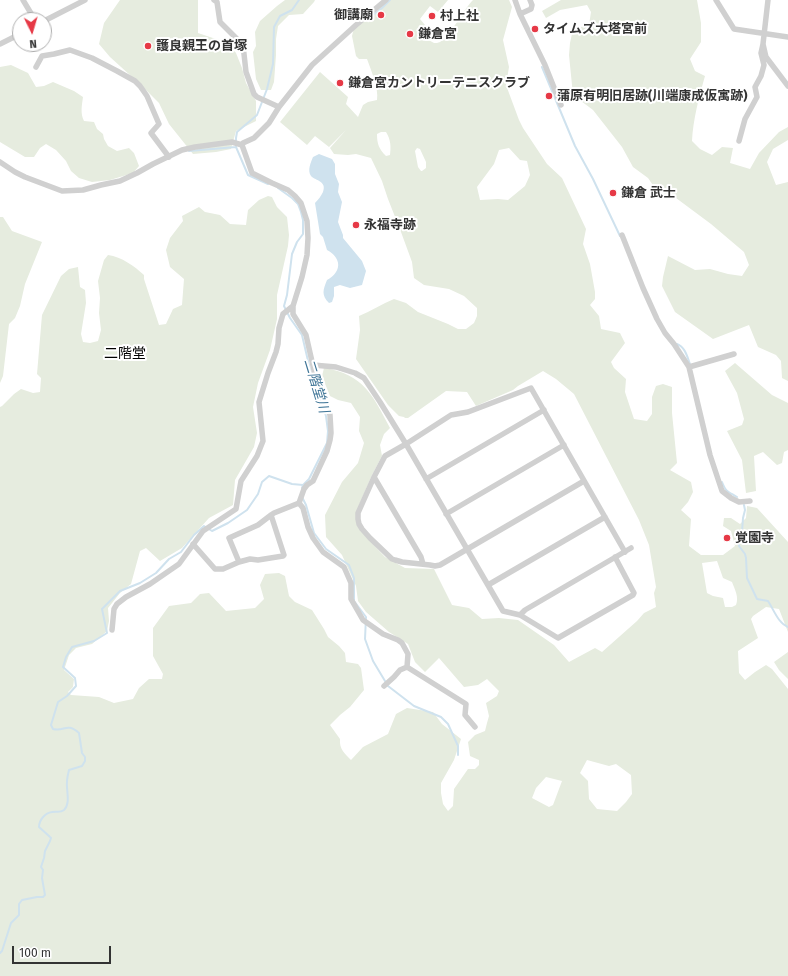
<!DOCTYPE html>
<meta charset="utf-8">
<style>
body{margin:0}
#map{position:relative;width:788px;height:976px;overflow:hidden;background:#fff;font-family:"Fira Sans",sans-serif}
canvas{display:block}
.north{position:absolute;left:12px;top:12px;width:40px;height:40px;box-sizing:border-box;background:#fff;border:1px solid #adadad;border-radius:50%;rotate:175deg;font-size:11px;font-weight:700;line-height:16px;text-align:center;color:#333}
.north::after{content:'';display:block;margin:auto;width:14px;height:18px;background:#e63946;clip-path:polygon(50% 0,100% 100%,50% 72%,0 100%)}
.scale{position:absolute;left:12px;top:946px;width:99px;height:18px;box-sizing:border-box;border:2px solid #333;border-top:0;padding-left:5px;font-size:12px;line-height:14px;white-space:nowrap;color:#333;-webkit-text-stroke:3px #fff;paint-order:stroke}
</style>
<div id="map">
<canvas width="788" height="976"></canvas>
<div class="north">N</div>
<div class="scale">100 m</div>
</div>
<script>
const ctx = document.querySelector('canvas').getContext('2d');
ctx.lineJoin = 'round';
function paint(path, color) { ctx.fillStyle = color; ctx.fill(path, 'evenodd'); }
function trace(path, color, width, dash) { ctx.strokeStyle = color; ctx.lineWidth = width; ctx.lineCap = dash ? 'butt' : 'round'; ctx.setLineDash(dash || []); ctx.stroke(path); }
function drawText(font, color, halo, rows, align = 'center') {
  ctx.font = font + ' "Fira Sans","Noto Sans JP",sans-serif'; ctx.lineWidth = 4; ctx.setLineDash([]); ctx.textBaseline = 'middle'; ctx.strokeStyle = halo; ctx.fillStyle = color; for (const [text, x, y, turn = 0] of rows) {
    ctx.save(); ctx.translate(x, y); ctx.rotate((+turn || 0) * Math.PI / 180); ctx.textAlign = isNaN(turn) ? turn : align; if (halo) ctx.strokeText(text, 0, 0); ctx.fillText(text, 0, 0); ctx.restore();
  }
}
const green = new Path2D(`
 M120,0H198V33L228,43L236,53L242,68L246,83L256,101V121L236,131L231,149L216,152L193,154L169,124L159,103L142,86L110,57L99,44L104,23Z
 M285,0H315L314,2L303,14L289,15L278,26L276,39V55L274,82L271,90H261L256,79L253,52L256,46L255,32L260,21L277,6Z
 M388,0H448L438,12L430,6L420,19L425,25L423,37L434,43C436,43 438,43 440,42C450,37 463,10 473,0H509L512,7L503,40L509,67L506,85L519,120L523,128L547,164L562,178L586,229L583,244L590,264L595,292V299L590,305L599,316L601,329L620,333L625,343L611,362L614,368L626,379L625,392L634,419L647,421L652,414V397L656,386L663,384L672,387V413L677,463L670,470L691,482L693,492L688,502L681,510L691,519L689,546L701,555H723L735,546L731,531L723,526L724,518H731L740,524L746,518L747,506L757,508L788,542V632L779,609L766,607L753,616L751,619L758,638L738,651L739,673L745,680L755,672L766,665L772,669L788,689V976H0V407L2,406L14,394L21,389L33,393L40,392L41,378L37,374L42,315L61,276L69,269L78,267L80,287L85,290L86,303L81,334L83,342L90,343L98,341L101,330L99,313L100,298L98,281L104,260L108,255C122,257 134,266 144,275V279L159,325L166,324L173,309L182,305L184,279L170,267L166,250L170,238L183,221L182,216L199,207L205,212L220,215L230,224L246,225L248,210L259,200L268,196L272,197L277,207L287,217L289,235L288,246L277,295V319L270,350L258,383L253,407L257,433L254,447L235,480L233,505L209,518L182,548L160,561L146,548L140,551L131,584L120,593L108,608L109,621L107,631L92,644L76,648L69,655L64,670L74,679L73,687L68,692L71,695L99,697L114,703L133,699L139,688L149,679H162L163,674L153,656V628L169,606L191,603L200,594L209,593L226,611L255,608L264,599L260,585L265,574L279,573L285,576L289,596L295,602L312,610L324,629L328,637L339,646L345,653L346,662L358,664L361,668L364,690L350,707L340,715L330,725L340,739C339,749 345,754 351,760L363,747L388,734L396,714L407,708L433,712L442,724L461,739L454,760L441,783V793L443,804L448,811L453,806L454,789L468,769H475L479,765V760L470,756L468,742L475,735L485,731L487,723L489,716L486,703L497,696L499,691L487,679L478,685L464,687L439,658L425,672L415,662L408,644L389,632L366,612L358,601L356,586L342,555L326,537L325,515L342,482L358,463L364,443L359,431L360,417L351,403L338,400L330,396L322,376L324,368C364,374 373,396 390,428L384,434L380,445L382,456L372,475L359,505L358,521L368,539L385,557L405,568L434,569L452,605L469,608L482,619L499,618L518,620L554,645L569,662L595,648L602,652L637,621L644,613L656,607L654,593L656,587L649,545L639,520L574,394L556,379L543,371L518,386L513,390L476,406L467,392L446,391L408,418H405L404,417L399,416L388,405L356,359L360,330L359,316C371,311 382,304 394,299L406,303L418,312L448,324L458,329H466L474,323L477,316V308L464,296L449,289L424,285L414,278L412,262L401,232L388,199L382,181L371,158L356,154L348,155L334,154L330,148L346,130L329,147L315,136L307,145L280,122L320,72L348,97L346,104L358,117L363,105L368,102L377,100C379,89 371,70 367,59H359L356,56L352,36L354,28L368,17L377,13ZM381,132H386C391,140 391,147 390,155L386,156C379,149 377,144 377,134ZM417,148L420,149L426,162V168L422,171H421L418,167L415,151ZM509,148L520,160L527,161L530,175L525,186L508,200L498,199L480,200L477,187L494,164L499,150ZM717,561L723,578L732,582C735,590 739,597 736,605L732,607H725L723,598L713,596L707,593L702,563ZM587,760L609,766L616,764L631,775L632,794L626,802L617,811L597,809L589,799L588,781L580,773ZM546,777L562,781L553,805L549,807L532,798L536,788Z
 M561,0H697L701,23V42L690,59L695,71L705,76C699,97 693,120 692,141L700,149L712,155L722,147L733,148L730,163L750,169L759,153L779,132L788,127V140L773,149L767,162L776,185L788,182V381L782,378L781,361L776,355L758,347L749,325L713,339L675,312L662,286L663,277L668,256L695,270L710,269L728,274L742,276L749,265L744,252L711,224L676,198L657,191L648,178L633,167L622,147L593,110L573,95L569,55L570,43L573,29L589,25L591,12L587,5L560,10L546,18L542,11Z
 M11,65L28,73L36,87L44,86L53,82L74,91L83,97C82,105 80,113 84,121L94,122L97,129L103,134L104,139L108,146L117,151L129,148L134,153L139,166L133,173L110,180L92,182L79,178L71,171L66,161L56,150L46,144L40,148L34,157H25L0,142V67Z
 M0,217H3L12,231L42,242L25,284L20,306L15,318L9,324L3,376L0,383Z
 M735,363L772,395L788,403V450L784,452L782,463L777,465L763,452L754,456L756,491L746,493L742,460L727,431L742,425L744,419L737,393L725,371Z
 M788,652V679L779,670L774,662Z`);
const water = new Path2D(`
 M319,154L332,159L335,164V174L339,184L338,192L342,202L338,222L343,235V238L362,261L366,271L362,285L350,288L340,285L334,287V296L332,302L329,303C321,295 323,290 327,280C342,272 342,258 327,250L323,237L320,234L315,203C318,200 321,196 323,192C327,181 316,181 311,176C307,170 311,162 313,157Z`);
const stream = new Path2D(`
 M373,15L382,8L390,0
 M542,67L575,146L593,179L620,236
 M189,151L236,147
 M268,184L248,175L236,147V138L237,132L257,115L267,89L273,64L274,27L280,16L292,10L299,0
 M278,188L292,198L298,204L301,212L303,220V234L297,242L292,254L287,295L284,306L290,318L302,335L312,378L326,416L328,431L327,443L309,479L303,485L302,488
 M677,344C685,347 687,356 690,364
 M722,482C726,492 727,491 737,497
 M302,497L306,505L314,533L326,549L349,565L354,578V601L366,617L365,639L373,661L388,686L414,706L441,717L448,724L458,746V755
 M744,505L745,510L743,518L742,532L739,543V546L745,554L746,558L747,578L757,599L768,601C774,610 778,623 788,627
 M0,953L2,951L11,923L19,915V904L22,900L37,897H43L45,895L42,878L43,870L41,867L44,858L45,851L50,841L51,838L49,836L39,827C39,820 45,813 52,812C57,811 60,813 64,810C71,803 66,790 67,782C67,778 68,774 69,770L82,766L85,761V757L82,753L79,733C66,722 65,732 53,729L51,725L58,702L67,696L76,686L75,678L63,667L66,657L72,647L94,641L107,633L102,609L120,591L140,583L156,573L169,559L181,552L194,535L204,526L212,531L228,523L247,510L258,494L262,482L269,476L292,484L303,485`);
const street = new Path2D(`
 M23,0L35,20
 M214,0L217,2L220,22L243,45L246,72L254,94L257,97L279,107
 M515,0L520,14L531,9L532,5L530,0
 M716,0L734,29L788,37
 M768,0L763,44L766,57L788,86
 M520,14L545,65L561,105
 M44,21L85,0
 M0,44L20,34
 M36,67L42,56L54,54L70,50L92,58L117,71L135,81L140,86L147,96L159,124L151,133L169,157
 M739,141L745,119L757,97L755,87L761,76L764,65L761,53L763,44
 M242,145L243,143L254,138L269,123L279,107L312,65L356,25L386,0
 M0,162L15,172L25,177L62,191L83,190L101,185L120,181L137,173L153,164L182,150L195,147L232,142L242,145
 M622,235L643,288L657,319L665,333L674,344L689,367L710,455L722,491L731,498L739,502L750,501
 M313,365L336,367L355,373L364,378L380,402L406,444L503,611L520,615L558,638L633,595L634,593L615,557
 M689,367L734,354
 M374,477L421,557L423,564
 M426,479L544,410
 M584,481L440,565L435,566L430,565L402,562L395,560L392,559L370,538L362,529L359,524L358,519V513L374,477L385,456L406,444L451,415L468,412L531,388L625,552
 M299,503L303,508L308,527L313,538L323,552L344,567L351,583V599L363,620L383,634L398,640L402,643L408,654L407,667L400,670L394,677L384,686
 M446,514L564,445
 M193,544L215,569H223L239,562L250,559L258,560L283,556L284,555L271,515L274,513L299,503L304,489L307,485L313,481L327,451L330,440L331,433L330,415L316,379L306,335L293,314V306L302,277L307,255L308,238L307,221L301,203L295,196L288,190L272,183L252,173L242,145
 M239,562L229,538L258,525L271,515
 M488,585L605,517
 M520,615L525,610L631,548
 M112,630L114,609L117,604L126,597L150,584L179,564L203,531L236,509L241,481L257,456L263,441L259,402L268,373L276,352L278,344L279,328L283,314L293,306
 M407,667L466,704L465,715L475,727`);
const markers = [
 [381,15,4,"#e63946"],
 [432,16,4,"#e63946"],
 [535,29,4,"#e63946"],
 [410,34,4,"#e63946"],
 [148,46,4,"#e63946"],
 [340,83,4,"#e63946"],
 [549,96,4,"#e63946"],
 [613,193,4,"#e63946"],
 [356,225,4,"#e63946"],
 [727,538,4,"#e63946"]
];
const poiNames = [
 ["御講廟",373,15,"right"],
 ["村上社",440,16],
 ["タイムズ大塔宮前",543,29],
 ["鎌倉宮",418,34],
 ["護良親王の首塚",156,46],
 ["鎌倉宮カントリーテニスクラブ",348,83],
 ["蒲原有明旧居跡(川端康成仮寓跡)",557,96],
 ["鎌倉 武士",621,193],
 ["永福寺跡",364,225],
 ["覚園寺",735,538]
];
const neighbourhoodNames = [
 ["二階堂",125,354]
];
const waterNames = [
 ["二階堂川",316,386,73]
];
paint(green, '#e6ecdf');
paint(water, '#cfe2ee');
trace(stream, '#cfe2ee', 2);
trace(street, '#d0d0d0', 5.5);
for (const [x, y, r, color] of markers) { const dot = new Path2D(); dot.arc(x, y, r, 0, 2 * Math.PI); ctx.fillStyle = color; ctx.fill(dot); trace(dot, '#fff', 1.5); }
drawText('bold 13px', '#333', '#fff', poiNames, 'left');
drawText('14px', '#000', '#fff', neighbourhoodNames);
drawText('italic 14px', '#3f7597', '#fff', waterNames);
</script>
